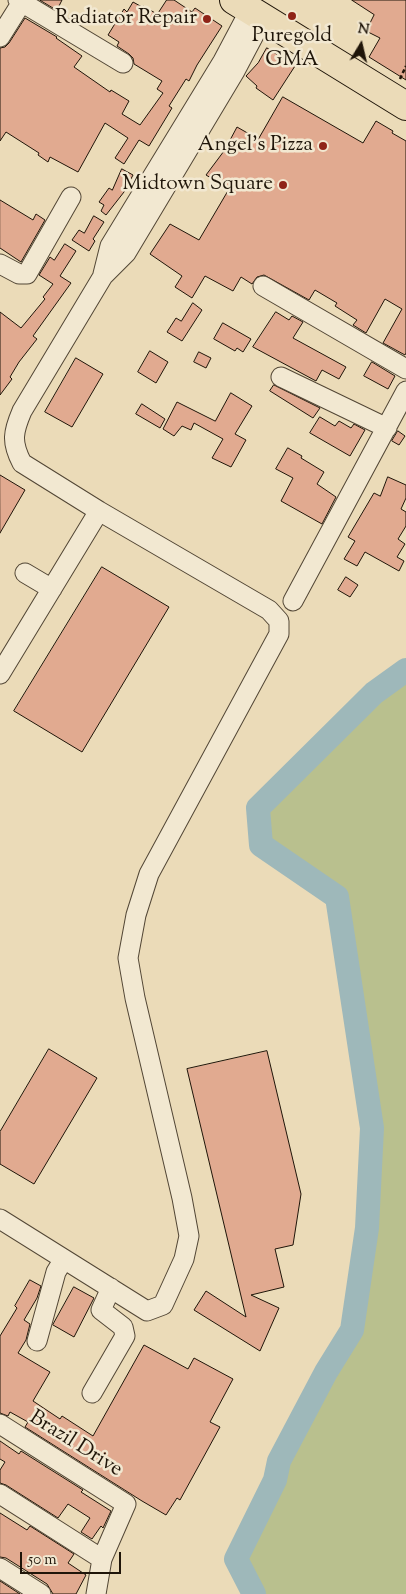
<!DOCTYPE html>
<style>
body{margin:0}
#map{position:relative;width:406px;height:1594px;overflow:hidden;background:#ebdbb8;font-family:"Sorts Mill Goudy",serif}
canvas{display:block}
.north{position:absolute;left:336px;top:20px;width:50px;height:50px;-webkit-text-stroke:4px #f2e8d1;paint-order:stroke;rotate:9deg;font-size:14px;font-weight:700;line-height:20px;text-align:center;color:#1f1509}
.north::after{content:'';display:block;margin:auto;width:18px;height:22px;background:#1f1509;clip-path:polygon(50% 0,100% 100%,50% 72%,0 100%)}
.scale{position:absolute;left:20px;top:1552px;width:101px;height:22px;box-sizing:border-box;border:2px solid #1f1509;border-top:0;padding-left:6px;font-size:15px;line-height:18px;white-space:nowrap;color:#1f1509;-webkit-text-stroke:4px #f2e8d1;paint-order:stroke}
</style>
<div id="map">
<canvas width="406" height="1594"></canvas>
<div class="north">N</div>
<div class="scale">50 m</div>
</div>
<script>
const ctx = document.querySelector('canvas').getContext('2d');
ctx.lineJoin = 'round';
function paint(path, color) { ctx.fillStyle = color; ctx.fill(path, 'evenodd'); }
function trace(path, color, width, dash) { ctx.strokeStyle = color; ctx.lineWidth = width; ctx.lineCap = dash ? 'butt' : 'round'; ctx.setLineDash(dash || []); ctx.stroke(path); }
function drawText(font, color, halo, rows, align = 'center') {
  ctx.font = font + ' "Sorts Mill Goudy",serif'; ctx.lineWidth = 5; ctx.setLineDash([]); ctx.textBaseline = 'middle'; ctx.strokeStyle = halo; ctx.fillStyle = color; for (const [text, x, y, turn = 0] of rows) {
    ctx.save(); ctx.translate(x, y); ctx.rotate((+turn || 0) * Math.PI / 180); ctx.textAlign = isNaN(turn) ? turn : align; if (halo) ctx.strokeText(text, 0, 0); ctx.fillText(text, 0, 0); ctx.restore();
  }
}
const green = new Path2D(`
 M406,677V1594H262L242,1557L330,1376L359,1329L373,1214L377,1130L342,893L267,843L263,811L379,695Z`);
const river = new Path2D(`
 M254,1594L236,1559L275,1480L279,1461L326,1372L352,1330L367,1228L372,1128L337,897L261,845L258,808L374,693L406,670`);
const building = new Path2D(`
 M40,0H62L57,10Z
 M167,0H174L192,12L195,8L222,26L197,65L189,81L186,79L169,106L172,108L149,146L139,140L124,164L115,158L128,138L105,123L78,172L50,157L48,162L38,155L39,153L6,132L0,141V48L5,47L9,43L25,18L57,37L56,38L82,56L74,67L110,92L111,90L129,101L122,114L140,125L163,93L157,89L162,81L134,64L133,58L129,54L117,46L119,42L108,35L124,9L127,12L133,2L142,7L143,6L157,14Z
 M352,0H406V80L369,57L380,38L366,31L374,15Z
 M267,48L295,66L273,100L256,88L257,86L246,76L258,63Z
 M283,97L363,143L376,121L393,131L392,133L406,141V353L405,355L383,343L402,309L385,299L366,333L353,325L357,320L335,306L337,303L315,290L309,300L264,275L257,277L252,284L241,277L233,291L205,276L192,298L175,287L182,276L150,254L170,224L199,240L229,189L206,175L230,143L229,142L237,127L258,139Z
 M122,169L133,175L124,192L106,215L101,211L104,205L99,202L109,188L112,190Z
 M0,200L33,220L36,214L45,220L21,262L0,248Z
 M94,216L104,222L93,239L95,241L89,251L72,240L79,230L84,233Z
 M65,244L76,251L60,276L71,283L33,336L37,339L19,362L10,377L12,379L0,395V312L21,328L45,299L43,297L53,284L39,275L50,257L54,260Z
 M193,303L202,310L182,341L167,332L176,318L181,321Z
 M276,312L289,320L292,316L303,322L293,338L346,367L339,379L322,370L316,381L253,347Z
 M223,323L251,339L243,352L237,348L235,351L214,339Z
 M150,351L168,362L156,383L138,372Z
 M199,352L211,358L206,368L194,362Z
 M76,358L103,374L72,427L45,412Z
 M372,362L395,376L388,389L364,376Z
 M274,385L320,408L313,418L270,391Z
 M231,393L252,406L235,434L246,440L231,467L212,458L223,439L194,423L191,430L182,426L174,436L163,429L177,402L215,421Z
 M142,404L165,419L160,428L136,414Z
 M320,417L335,426L339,421L351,428L354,424L365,430L350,456L310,433Z
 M398,431L405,436L399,445L392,441Z
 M288,448L302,456L301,458L324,472L317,484L336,497L322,524L281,501L293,478L276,469Z
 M0,475L25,490L0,533Z
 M388,477L406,485V498L401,509L406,512V526L398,539L405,544L397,557L404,561L399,571L365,552L357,566L344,559L355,541L348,537L374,493L380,496Z
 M102,567L169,607L82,752L14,711Z
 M346,577L358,585L350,597L338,590Z
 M49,1049L97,1078L34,1184L0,1164V1132Z
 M267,1051L301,1194L293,1245L275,1249L284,1287L251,1295L279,1308L260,1351L194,1310L206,1291L246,1317L187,1069Z
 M30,1280L41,1286L37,1298L24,1320L30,1324L26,1340L18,1353L50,1372L33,1401L60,1419L62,1416L93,1436L144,1345L188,1369L194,1358L233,1379L210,1422L220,1427L180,1500L177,1498L166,1515L142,1501L25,1427L28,1422L10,1412L8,1416L0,1413V1336L17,1308L15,1306Z
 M74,1287L94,1298L74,1337L53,1325Z
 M0,1441L19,1454L21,1451L83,1490L81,1492L111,1511L103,1528L101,1526L92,1539L81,1532L90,1518L68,1504L58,1518L6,1485L0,1483V1470L5,1462L0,1459Z
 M0,1513L27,1530L30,1526L74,1554L68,1563L86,1575L76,1594H53L47,1584L6,1558L0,1557Z
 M0,1581L20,1594H0Z`);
const path = new Path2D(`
 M400,79L406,66`);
const minor = new Path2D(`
 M18,0L123,63
 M0,37L22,2
 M0,264L19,274H27L71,197
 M103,274L110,246L223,61L250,10
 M263,286L406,369
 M281,377L387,428
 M25,573L52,589
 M293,601L406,391
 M0,674L99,511
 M0,1219L147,1311L163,1305L184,1259L189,1236L182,1198L135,998L128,958L136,915L149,874L279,634V621L269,610L99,511L22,463C11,442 13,432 22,411L103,276L126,253L235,71L263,18
 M37,1341L56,1272L64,1259
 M92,1393L125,1336L123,1327L101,1310L111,1288
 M0,1424L126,1504L102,1559L96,1594
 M0,1494L102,1559
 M0,1568L41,1594`);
const highway = new Path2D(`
 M234,0L406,106`);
const markers = [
 [292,16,5,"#8f2418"],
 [207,19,5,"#8f2418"],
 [323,146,5,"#8f2418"],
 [283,185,5,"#8f2418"]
];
const poiNames = [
 ["Radiator Repair",197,19],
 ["Puregold",292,37,"center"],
 ["GMA",292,61,"center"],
 ["Angel's Pizza",313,146],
 ["Midtown Square",273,185]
];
const streetNames = [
 ["Brazil Drive",75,1445,32]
];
paint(green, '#b9c08e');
trace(river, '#9eb8ba', 24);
paint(building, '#e1aa90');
trace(building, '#1f1509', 1);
trace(minor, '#524635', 21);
trace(highway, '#1f1509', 30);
trace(path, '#1f1509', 2.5, [4, 2.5]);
trace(minor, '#f2e8d1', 19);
trace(highway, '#ebdbb8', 28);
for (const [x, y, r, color] of markers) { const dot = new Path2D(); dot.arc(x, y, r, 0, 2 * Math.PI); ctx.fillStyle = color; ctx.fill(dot); trace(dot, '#f2e8d1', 2); }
drawText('21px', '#1f1509', '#f2e8d1', poiNames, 'right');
drawText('21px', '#1f1509', '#f2e8d1', streetNames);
</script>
